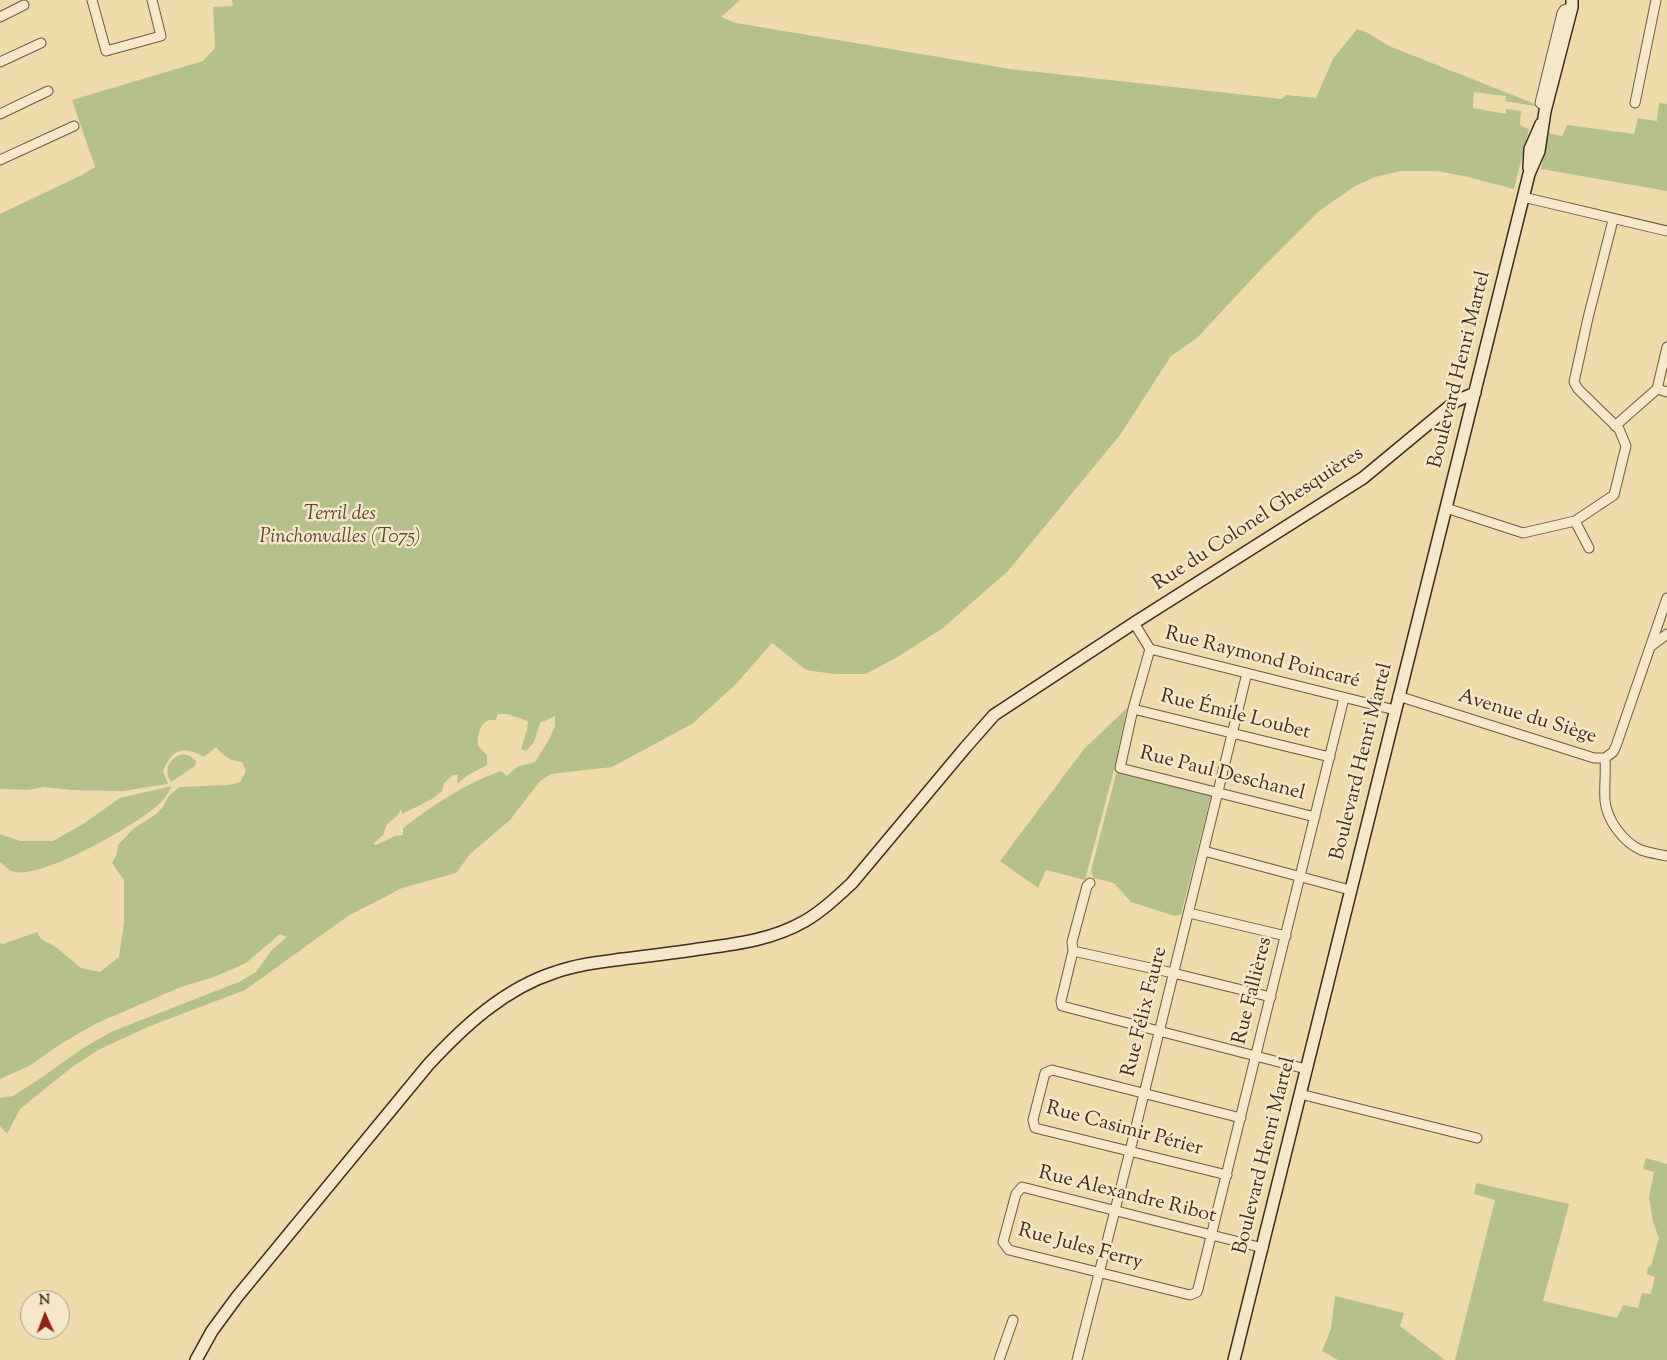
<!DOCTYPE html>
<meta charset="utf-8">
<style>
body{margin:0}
#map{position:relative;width:1667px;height:1360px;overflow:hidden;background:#efdaa9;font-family:"Sorts Mill Goudy",serif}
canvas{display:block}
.north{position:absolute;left:20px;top:1290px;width:50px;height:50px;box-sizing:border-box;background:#f5e7c7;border:1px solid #ad9d83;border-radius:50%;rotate:358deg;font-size:14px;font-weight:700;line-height:20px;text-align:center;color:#402e1e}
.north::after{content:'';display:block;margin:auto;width:18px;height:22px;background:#8f2418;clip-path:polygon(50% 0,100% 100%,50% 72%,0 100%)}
</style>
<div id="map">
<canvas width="1667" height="1360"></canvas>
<div class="north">N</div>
</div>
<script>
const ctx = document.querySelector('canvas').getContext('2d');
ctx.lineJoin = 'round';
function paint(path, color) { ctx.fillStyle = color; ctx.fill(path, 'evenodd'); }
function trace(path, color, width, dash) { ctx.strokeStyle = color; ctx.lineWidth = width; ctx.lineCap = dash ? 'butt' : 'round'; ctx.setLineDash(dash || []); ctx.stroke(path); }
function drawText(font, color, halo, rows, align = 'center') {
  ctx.font = font + ' "Sorts Mill Goudy",serif'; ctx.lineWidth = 5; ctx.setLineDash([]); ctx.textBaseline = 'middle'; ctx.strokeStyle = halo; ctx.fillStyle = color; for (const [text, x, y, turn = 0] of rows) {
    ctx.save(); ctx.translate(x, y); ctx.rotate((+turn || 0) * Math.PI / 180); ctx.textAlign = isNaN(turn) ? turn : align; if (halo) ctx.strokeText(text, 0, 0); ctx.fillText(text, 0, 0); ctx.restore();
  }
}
const green = new Path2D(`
 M232,0H740L721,17L736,23L1010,69L1282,99L1286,95L1316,98L1333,59L1357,29L1366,32L1389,46L1535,104L1534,106L1505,101L1506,96L1474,92L1473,108L1506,114V109L1521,111L1520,125L1529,129L1514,189L1464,176L1437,171H1401L1375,177L1355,186L1319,211L1263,267L1197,338L1171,356L1120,435L1008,571L943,628L899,656L866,674H834L806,670L772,643L736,684L692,724L612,767L551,774L540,781L510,820L470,854L456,873L402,888L348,916L245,990L150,1026L98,1050L72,1067L20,1109L7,1134L0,1126V1098L13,1096L38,1080L83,1048L113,1031L239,982L256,972L272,950L287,937L280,934L246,963L214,977L181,987L97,1023L62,1043L29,1066L0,1079V943L3,944L37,932L41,939L56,947L81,968L100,972L119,957L124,922V880L112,863L117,854L118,845L133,829L156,814L163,807L168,797L179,787L229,785L240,782L246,771L242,762C228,760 225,757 216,747L204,757C184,745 172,749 163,771L168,784L123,791L70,790L44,787L28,790L0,789V214L82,175L95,167L72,100L203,61L215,48L213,7L233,6ZM498,714H507L528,721L527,730L521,749L526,751L534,742L540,723L555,716V726L550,738L535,762L517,767L507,776L501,771C466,783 433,805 403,828V835L395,836L376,845L373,844L383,835L387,824L397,816L401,809L402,814L432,799L442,791L444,783L453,775H458L457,784L468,775L487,765V755L478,746C477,733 481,718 496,720Z
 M1659,103L1667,104V191L1541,169L1549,133L1562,136L1567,125L1634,134L1638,118L1657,121Z
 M1127,708L1114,770L1085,880L1046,870L1038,888L1000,861L1084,749Z
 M183,754L190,756L196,761L195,766L171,782C163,770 169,758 183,754Z
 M1121,772L1211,796L1181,914L1175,916L1131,902L1114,883L1094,878L1091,871L1116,774Z
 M172,786C168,793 164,800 158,805C137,824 39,882 12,871C8,870 4,865 0,862V834L20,841H53L83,824L120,798Z
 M1646,1158L1667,1164V1360H1455L1495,1200L1474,1194L1476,1183L1569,1204L1543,1301L1617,1318L1623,1305L1638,1308L1642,1293L1651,1294L1655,1277L1647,1274L1648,1267L1651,1266L1659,1238L1653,1222L1649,1197L1654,1172L1643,1169Z
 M1335,1296L1404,1313L1400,1326L1445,1360H1338L1322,1351L1331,1329Z`);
const street = new Path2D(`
 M92,0L106,51L161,36L152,0
 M0,17L24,5
 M0,62L41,43
 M1635,103L1656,0
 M1546,107L1540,103L1562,13L1564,10L1572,7
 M0,114L48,91
 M0,160L74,126
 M1523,197L1667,231
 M1667,347L1657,389L1667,392
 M1615,426L1657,389
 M1446,508L1523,533L1575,521L1614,495L1626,446L1619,429L1578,389L1574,382L1588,318L1613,220
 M1575,521L1589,548
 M1134,623L1150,649L1154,650L1395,710
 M1650,647L1667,634
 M1150,649L1133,709L1120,768L1315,817
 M1398,696L1594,758H1605
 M1133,709L1330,757
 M1605,758L1613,752L1616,746L1667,598
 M1605,758C1606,772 1604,787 1605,801C1607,820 1623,842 1641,850C1649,853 1658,854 1667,856
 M1204,851L1350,890
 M1090,883L1087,886L1072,942L1073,951L1061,1001L1062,1006L1306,1069
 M1189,913L1286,936
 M1073,951L1173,973L1271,997
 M1300,1094L1477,1138
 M1227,1175L1035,1128L1033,1120L1045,1073L1052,1070L1241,1118
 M1263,1248L1022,1187L1016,1194L1003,1242L1009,1250L1190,1295L1197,1292L1198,1289C1247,1092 1295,895 1344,698
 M999,1360L1013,1320
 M1077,1360L1130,1151L1247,673`);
const secondary = new Path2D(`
 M1529,168L1530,149L1541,124
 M196,1360L212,1331L237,1297L428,1065C464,1026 505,988 556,972C578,964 601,962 623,959C648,956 674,953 699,949C736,944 772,940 805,921C822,911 837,897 852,883L965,748L994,715L1134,623L1363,478L1456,401L1475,393
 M1234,1360L1529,174L1539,151L1545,111L1572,7V0`);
const streetNames = [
 ["Boulevard Henri Martel",1461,370,-76],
 ["Rue du Colonel Ghesquières",1259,520,-33],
 ["Rue Raymond Poincaré",1262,659,14],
 ["Rue Émile Loubet",1235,716,14],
 ["Avenue du Siège",1527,718,17],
 ["Boulevard Henri Martel",1363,762,-76],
 ["Rue Paul Deschanel",1222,775,14],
 ["Rue Fallières",1254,991,-76],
 ["Rue Félix Faure",1146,1012,-76],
 ["Rue Casimir Périer",1124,1130,15],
 ["Boulevard Henri Martel",1266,1156,-76],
 ["Rue Alexandre Ribot",1127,1196,14],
 ["Rue Jules Ferry",1080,1248,15]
];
const parkNames = [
 ["Terril des",340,516],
 ["Pinchonvalles (T075)",340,539]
];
paint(green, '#b6c08a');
trace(street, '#6c5941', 11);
trace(secondary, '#402e1e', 14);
trace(street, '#f5e7c7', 9);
trace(secondary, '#f5e7c7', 11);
drawText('20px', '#402e1e', '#f5e7c7', streetNames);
drawText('italic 20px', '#584b34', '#f5e7c7', parkNames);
</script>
